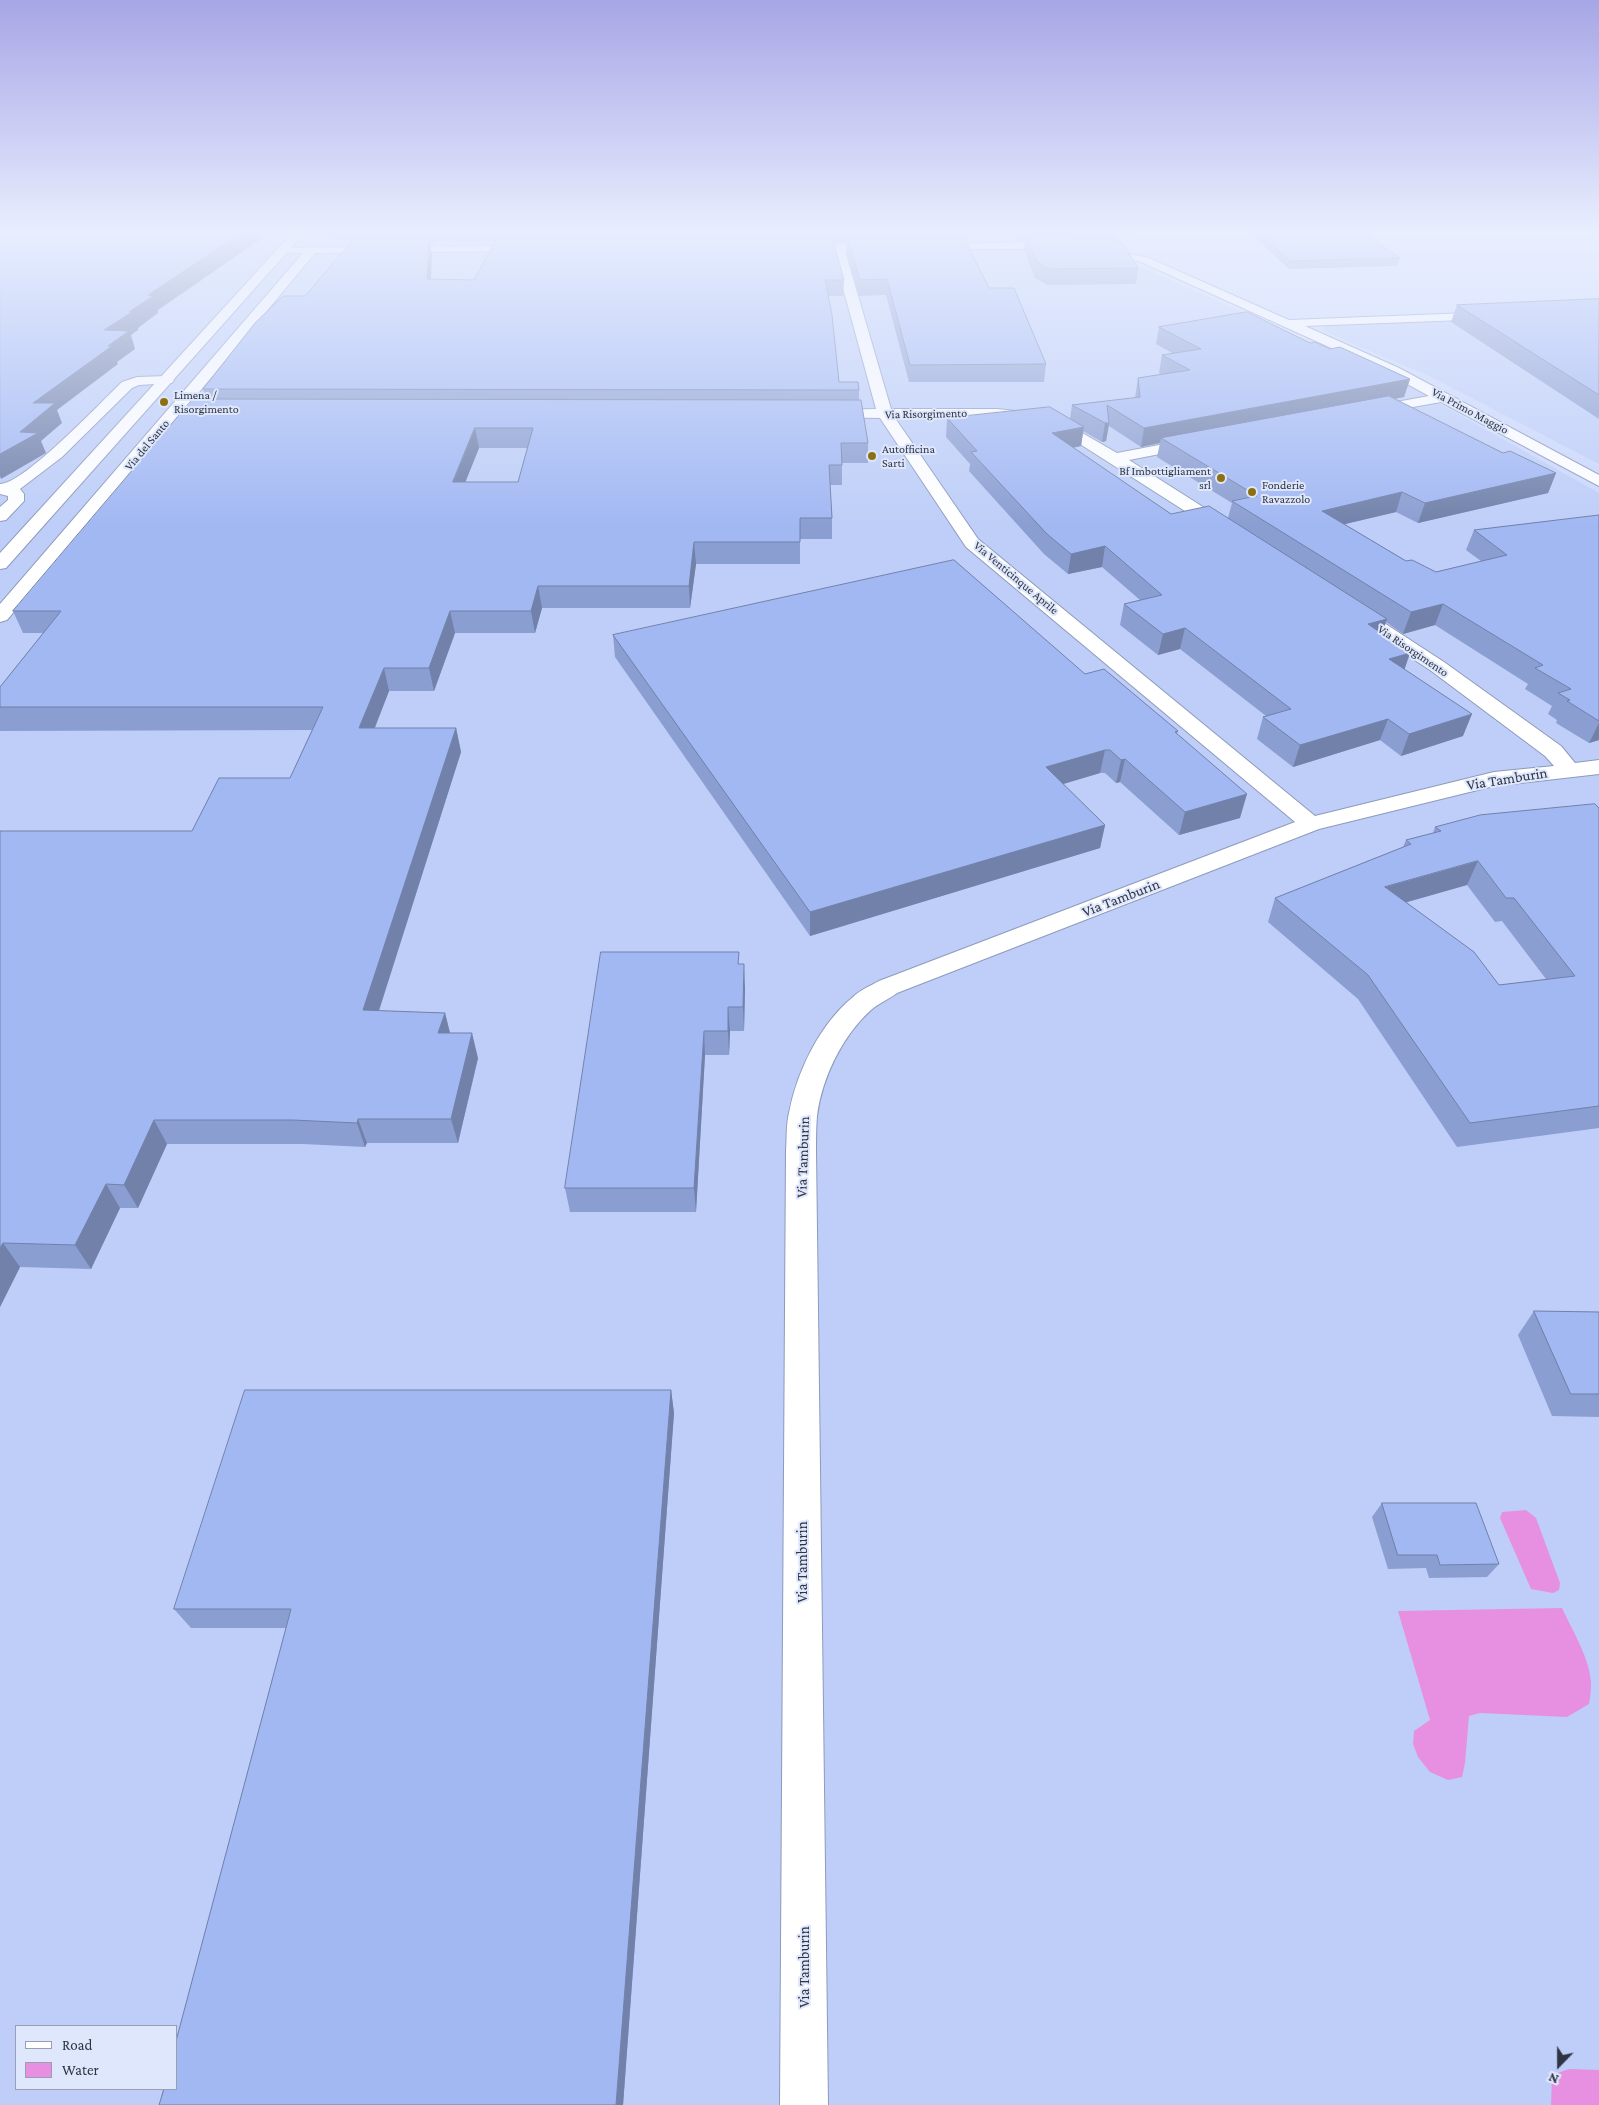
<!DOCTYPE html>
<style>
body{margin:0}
#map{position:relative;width:1599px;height:2105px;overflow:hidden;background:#ccd9fd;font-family:"Crimson Pro",serif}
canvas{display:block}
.legend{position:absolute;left:15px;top:2025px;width:162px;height:65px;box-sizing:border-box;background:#dee7fc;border:1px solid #989fb2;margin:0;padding:6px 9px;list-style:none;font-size:15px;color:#2f3442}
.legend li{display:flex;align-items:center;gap:10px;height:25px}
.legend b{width:25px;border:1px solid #989fb2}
.north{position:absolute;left:1534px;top:2040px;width:50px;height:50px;-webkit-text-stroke:4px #dee7fc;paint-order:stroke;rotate:202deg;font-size:14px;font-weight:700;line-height:20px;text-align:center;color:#2f3442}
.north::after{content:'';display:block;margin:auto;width:18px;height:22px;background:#2f3442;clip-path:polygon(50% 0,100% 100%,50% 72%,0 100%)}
</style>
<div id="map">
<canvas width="1599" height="2105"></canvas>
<ul class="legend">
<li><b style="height:6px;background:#fff"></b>Road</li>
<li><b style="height:14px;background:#e790e2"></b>Water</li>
</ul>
<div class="north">N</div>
</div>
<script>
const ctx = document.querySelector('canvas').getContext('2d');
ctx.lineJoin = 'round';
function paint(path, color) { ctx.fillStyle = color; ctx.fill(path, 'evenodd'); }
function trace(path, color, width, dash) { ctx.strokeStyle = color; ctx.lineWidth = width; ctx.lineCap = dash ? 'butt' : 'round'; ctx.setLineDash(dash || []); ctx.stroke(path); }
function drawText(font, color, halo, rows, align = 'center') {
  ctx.font = font + ' "Crimson Pro",serif'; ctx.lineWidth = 4; ctx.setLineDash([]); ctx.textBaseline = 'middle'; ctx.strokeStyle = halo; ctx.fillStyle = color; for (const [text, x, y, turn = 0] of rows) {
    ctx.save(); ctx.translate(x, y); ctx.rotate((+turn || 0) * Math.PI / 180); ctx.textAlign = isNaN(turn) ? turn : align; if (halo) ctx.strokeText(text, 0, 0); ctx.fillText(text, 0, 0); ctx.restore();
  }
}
const built = new Path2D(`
 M0,232H1137L1094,252L1128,261L1412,388L1599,493V2105H0ZM16,2026H176V2089H16Z
 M1599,316V464L1433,378L1321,330L1323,326L1333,325Z`);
const water = new Path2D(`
 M1526,1510L1536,1518L1560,1583L1559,1590L1553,1593L1531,1589L1500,1518L1502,1512Z
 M1562,1608C1572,1630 1591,1660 1591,1685C1591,1691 1590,1698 1589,1704L1567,1717L1480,1713L1469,1716L1465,1763L1462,1777L1448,1780L1430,1772L1418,1757L1413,1744L1414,1731L1430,1720L1398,1611Z
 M1569,2069L1599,2070V2105H1551L1552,2075Z`);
const minor = new Path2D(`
 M1039,242L1092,246L1149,258L1289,320L1495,312L1496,315L1495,318L1490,319L1305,326L1399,368L1599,475V486L1441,402L1368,415L1363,414L1361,411L1363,408L1429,396L1389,374L1141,262C1072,245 1002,249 931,250L925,247L931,244Z
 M798,245H883L889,248L883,251H845L891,409H997L1051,415L1117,453L1196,438L1201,440L1204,443L1201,446L1129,460L1233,526L1236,530L1233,534H1221L1047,423L997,417L895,418L978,539L1315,816L1494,772L1554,766L1545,756L1430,670L1344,614L1342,610L1344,606L1351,604L1358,606L1444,662L1561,746L1575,763L1599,760V774L1494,786L1319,829L897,993C889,999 879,1003 871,1010C842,1036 822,1078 817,1116C816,1128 816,1139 816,1151L828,2105H780L786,1151C787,1138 786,1125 789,1113C797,1071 820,1024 853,997C860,990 870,986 879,981L1295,822L966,547L880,418L822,417L820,414L822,411L827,410L876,409L833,251L794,250L792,248L794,246Z
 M528,246L532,247L534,249L532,251L315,253L185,409H219L224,410L226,413L224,416L177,417L7,620L0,622V604L303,253L278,252L276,250L278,248Z
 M167,376L174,380L172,383L139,385L132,388L62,457L20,489L24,494V501L6,520L0,521V507L8,500V496L0,494V484C24,484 101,402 122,382L137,377Z`);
const tertiary = new Path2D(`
 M293,232H305L6,568L0,569V553Z`);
const wall = new Path2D(`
 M324,232H1116L1115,241L1138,268L1136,284L1047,285L1035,278L1024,251L1025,241H1019L1017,237H964L989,288L1046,364L1044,382H909L886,295L859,296L846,253L847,242L833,243L844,280L843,296H828L839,382L859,390V400L868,443V463H842V485H830L832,518V539H800V564H696L690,608H542L535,633H455L434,691H389L375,728H456L461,752L379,1011L445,1013L450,1033L478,1058L458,1143H367L365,1147L303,1144H167L138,1208H120L91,1269L20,1267L0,1307V831H192L290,778L312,730L0,731V687L43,633H23L13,611L206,399L203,389L305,296L363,239L326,238ZM433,241H495L474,280L431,279L432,254L430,245H432ZM479,448H527L518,482H465Z
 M1255,232H1363L1400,258L1397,266L1289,269L1254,237Z
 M1599,299V419L1451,322L1457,305Z
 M1159,327L1310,343L1330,349L1410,379L1404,397L1394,399L1503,453L1556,473L1548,493L1418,523L1396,512L1344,524L1406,561L1436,572L1481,561L1466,550L1474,530L1599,515V740L1589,743L1556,723L1557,720L1548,714L1552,706L1525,689L1528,684L1435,625L1403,634L1386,622L1382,633L1404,669L1463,736L1401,756L1380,740L1293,767L1257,739L1263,717L1266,716L1180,649L1158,655L1120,625L1124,604L1140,600L1102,567L1068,574L1044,554L969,471L970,464L946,437L947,418L1070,419L1072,405L1135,398L1138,378L1161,374L1159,373L1162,355L1174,354L1156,344ZM1109,426L1141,447L1160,443L1157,457L1232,503L1228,518L1171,514L1073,448L1081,446L1083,431L1102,442L1106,441Z
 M613,635L1085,674L1178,731L1177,734L1240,818L1179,835L1120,782L1116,783L1105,773H1100L1063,784L1105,825L1100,848L810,936L615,657Z
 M1599,808V1128L1457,1147L1358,999L1268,922L1275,898L1403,847L1406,840L1433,833L1435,827ZM1467,885L1495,922L1502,921L1546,979L1499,985L1406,902Z
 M739,964L745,988L744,1031H730L729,1055H705L696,1212H570L565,1188Z
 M1534,1311L1599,1312V1417L1552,1416L1518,1335Z
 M671,1390L674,1413L623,2105H159L286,1628H191L174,1609Z
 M1382,1503L1499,1564L1487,1577L1429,1578L1426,1568L1388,1569L1372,1517Z`);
const shadedWall = new Path2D(`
 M243,232H271L158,310V313L138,328V330L131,335L135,349L117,362L118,364L57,410L62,423L41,441L46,453L1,479L0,476V454L20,432L33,403L104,330L129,312L148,295Z
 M430,232H431L433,241L432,245Z
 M429,239L432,254L430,296L427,279Z
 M1410,379L1404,397L1167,442L1161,438L1160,443L1141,447L1144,428Z
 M1105,423H1109L1106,441L1102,442Z
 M1084,427L1081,446L1049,452L1052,433Z
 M475,428L479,448L457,503L453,482Z
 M1556,473L1548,493L1418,523L1425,503Z
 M1402,492L1396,512L1316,531L1322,511Z
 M694,542L696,564L690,608L689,586Z
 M1105,546L1102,567L1068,574L1071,554Z
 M538,586L542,608L535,633L531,611Z
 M1443,604L1435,625L1403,634L1411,612Z
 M450,611L455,633L434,691L429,668Z
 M1387,619L1380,640L1368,624Z
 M1185,628L1180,649L1158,655L1163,634Z
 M1410,653L1403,674L1389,659Z
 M384,668L389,691L365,752L359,728Z
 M1472,714L1463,736L1401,756L1409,734Z
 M1388,719L1380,740L1293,767L1300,745Z
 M1599,723V740L1589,743Z
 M456,728L461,752L371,1035L363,1010Z
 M1105,750L1100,773L1043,790L1046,767Z
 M1125,759L1120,782L1116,783L1121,760Z
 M1247,794L1240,818L1179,835L1185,812Z
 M1105,825L1100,848L810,936V912Z
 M1478,861L1467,885L1376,911L1385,887Z
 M744,964L745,988L744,1031L743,1007Z
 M728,1007L730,1031L729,1055L728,1031Z
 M445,1013L451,1037L438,1033Z
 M704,1031L705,1055L696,1212L694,1188Z
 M472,1033L478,1058L458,1143L451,1119Z
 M358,1119L367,1143L365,1147L357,1123Z
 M154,1120L167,1144L138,1208L124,1185Z
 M106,1184L120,1208L91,1269L75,1245Z
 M3,1243L20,1267L0,1307V1248Z
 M671,1390L674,1413L623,2105H616Z`);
const building = new Path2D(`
 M0,232H243L148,295L153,296L129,312H132L104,330L129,331L108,346H112L33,403H55L20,432L38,433L0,454Z
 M1258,232H1363L1400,258L1291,261Z
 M1064,235L1107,239L1123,243L1138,268L1049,269L1037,262L1025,236Z
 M963,236L989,288H1014L1046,364L910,365L887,279L860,280L847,237Z
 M832,237L844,280H825L832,315L839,382H858L859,390L203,389L255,323L283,296H305L354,239H429L427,279L474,280L497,238Z
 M1599,299V395L1457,305Z
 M1247,312L1310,343L1315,342L1330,349L1340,347L1410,379L1144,428L1107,405L1109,423H1105L1072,405L1140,397L1138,378L1190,370L1162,355L1201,349L1159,327Z
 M1389,396L1503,453L1510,451L1556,473L1425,503L1402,492L1322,511L1406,561L1412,560L1436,572L1507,555L1474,530L1599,515V721L1567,701L1570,700L1558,693L1571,689L1535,668L1543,665L1443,604L1411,612L1232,501L1257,496L1161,438Z
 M193,399L861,400L868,443H841L842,465H829L832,518H800V542H694L689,586H538L531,611H450L429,668H384L359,728H456L363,1010L445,1013L438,1033H472L451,1119H358L357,1123L293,1120H154L124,1185L106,1184L75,1245L3,1243L0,1248V831H192L219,778H290L323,707H0V687L61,611H13ZM475,428H533L518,482H453Z
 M1050,407L1084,427L1052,433L1171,514L1209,506L1387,619L1368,624L1410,653L1389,659L1472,714L1409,734L1388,719L1300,745L1263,717L1291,709L1185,628L1163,634L1124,604L1162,595L1105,546L1071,554L1047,534L971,452L977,451L947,418Z
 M954,560L1085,674L1104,669L1178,731L1175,732L1247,794L1185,812L1125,759L1121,760L1110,750H1105L1046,767L1105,825L810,912L613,635Z
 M1595,804L1599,808V1106L1470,1123L1368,975L1275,898L1411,844L1406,840L1441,831L1435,827L1480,815ZM1478,861L1506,898H1514L1575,976L1499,985L1474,952L1385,887Z
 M601,952H739L738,964H744L743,1007H728V1031H704L694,1188H565Z
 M1534,1311L1599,1312V1394H1571Z
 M245,1390H671L616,2105H159L164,2089H176V2041L291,1609H174Z
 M1382,1503H1476L1499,1564L1440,1565L1437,1555H1398Z`);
const markers = [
 [164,402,5,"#8e7014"],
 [872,456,5,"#8e7014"],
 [1221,478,5,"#8e7014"],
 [1252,492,5,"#8e7014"]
];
const farPoinames = [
 ["Limena /",174,395],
 ["Risorgimento",174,409],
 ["Autofficina",882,449],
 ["Sarti",882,463],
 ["Bf Imbottigliament",1211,471,"right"],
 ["srl",1211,485,"right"],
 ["Fonderie",1262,485],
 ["Ravazzolo",1262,499]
];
const farStreetnames = [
 ["Via Primo Maggio",1470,411,28],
 ["Via Risorgimento",926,414,-1],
 ["Via del Santo",147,445,-50],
 ["Via Venticinque Aprile",1016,578,40],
 ["Via Risorgimento",1413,651,34]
];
const streetNames = [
 ["Via Tamburin",1507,779,-9],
 ["Via Tamburin",1121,898,-21],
 ["Via Tamburin",803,1157,-88],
 ["Via Tamburin",802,1562,-90],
 ["Via Tamburin",804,1967,-90]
];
paint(built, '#becef8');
paint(water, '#e790e2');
trace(minor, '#8d9abb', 2);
trace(tertiary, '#8d9abb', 2);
paint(minor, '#fff');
paint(tertiary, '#fff');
paint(wall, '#8b9ed1');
paint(shadedWall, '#7181aa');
paint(building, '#a2b8f3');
trace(building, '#7181aa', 1);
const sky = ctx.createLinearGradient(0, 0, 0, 526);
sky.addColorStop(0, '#a7a6e6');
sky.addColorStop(0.44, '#e8eefe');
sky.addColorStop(1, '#e8eefe00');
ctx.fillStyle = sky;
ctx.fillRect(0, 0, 1599, 526);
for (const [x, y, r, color] of markers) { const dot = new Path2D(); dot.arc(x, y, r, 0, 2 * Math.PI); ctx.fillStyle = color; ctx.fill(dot); trace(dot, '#dee7fc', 2); }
drawText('12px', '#2f3442', '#dee7fc', farPoinames, 'left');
drawText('12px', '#2f3442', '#dee7fc', farStreetnames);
drawText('15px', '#2f3442', '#dee7fc', streetNames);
</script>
